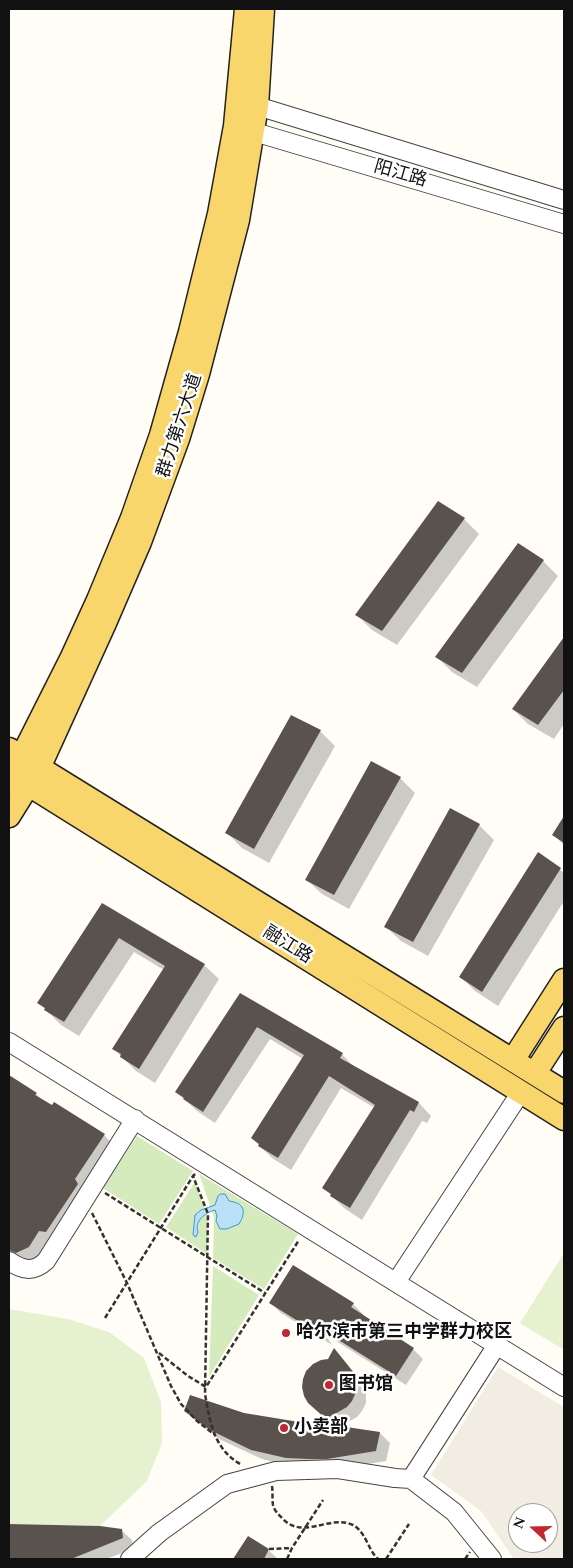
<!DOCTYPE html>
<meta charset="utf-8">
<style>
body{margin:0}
#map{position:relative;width:573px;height:1568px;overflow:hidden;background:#fffdf5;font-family:Spectral,serif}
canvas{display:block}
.frame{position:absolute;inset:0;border:10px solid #111;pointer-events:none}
.north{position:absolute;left:508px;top:1503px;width:50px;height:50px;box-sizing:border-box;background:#fff;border:1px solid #a0a0a0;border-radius:50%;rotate:291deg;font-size:14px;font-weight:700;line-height:20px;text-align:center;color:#111}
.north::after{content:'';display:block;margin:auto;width:18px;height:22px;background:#c4262e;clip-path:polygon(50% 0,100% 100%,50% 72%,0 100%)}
</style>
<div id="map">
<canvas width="573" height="1568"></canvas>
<div class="frame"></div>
<div class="north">N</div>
</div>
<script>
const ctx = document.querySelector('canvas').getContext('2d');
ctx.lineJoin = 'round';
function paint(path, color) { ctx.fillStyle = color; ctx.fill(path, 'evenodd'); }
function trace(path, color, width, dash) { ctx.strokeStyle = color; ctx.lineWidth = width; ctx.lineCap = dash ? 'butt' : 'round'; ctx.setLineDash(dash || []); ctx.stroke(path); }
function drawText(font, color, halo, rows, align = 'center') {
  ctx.font = font + ' Spectral,"Noto Sans SC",serif'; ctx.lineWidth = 5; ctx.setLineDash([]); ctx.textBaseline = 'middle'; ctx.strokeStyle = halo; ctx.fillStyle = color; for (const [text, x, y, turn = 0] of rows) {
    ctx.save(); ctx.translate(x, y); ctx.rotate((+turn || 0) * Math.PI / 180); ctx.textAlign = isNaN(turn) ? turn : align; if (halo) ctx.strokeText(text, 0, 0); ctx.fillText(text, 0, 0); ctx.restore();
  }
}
const green = new Path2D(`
 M137,1136L193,1171L159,1224L103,1188Z
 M199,1174L298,1234L264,1289L213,1258L214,1217Z
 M195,1182L208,1220L207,1254L166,1227Z
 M213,1266L259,1295L209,1377Z`);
const pitch = new Path2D(`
 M564,1253V1350L520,1323Z
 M9,1309L68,1319L109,1332L144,1358L161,1402L162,1443L147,1481L100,1526L9,1524Z`);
const plaza = new Path2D(`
 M498,1367L564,1407V1559H514L481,1511L431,1475ZM518,1513H548V1543H518Z`);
const water = new Path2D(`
 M221,1194H225L229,1201C244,1203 247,1211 239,1224L227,1229H220L216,1221L217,1216L215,1210C205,1213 194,1221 198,1232L196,1237L193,1235L195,1215L201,1210L215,1205L218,1196Z`);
const shadow = new Path2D(`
 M464,519L479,534L397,645L372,630L357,615Z
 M518,545L543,561L558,576L477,687L452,672L437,657Z
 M564,639V724L554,739L528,724L513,709Z
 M320,731L335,746L269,863L242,848L227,833Z
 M400,778L415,793L349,909L322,894L307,880Z
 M564,818V845L554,835Z
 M479,825L494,840L428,956L401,941L386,927Z
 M539,853L564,873V901L498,1006L475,991L461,977Z
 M102,905L204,965L219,979L155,1083L136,1071L114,1049L164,970L134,952L79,1036L61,1025L39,1003Z
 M241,995L342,1054L354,1067L419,1103L431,1116L427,1123L422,1121L362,1220L344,1208L324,1188L375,1108L341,1088L291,1170L272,1158L252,1138L303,1059L270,1039L215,1123L197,1111L177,1092Z
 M9,1077L36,1094L44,1101L104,1135L114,1145L42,1253L35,1260L27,1263L9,1256Z
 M271,1303L353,1304L363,1314L362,1316L413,1349L423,1359L406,1385L325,1334L332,1345L281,1313Z
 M335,1350L344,1360L364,1385L366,1394V1403L362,1411L357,1417L340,1427L380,1433L390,1443L386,1461L338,1469L297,1468L262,1459L221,1440L196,1421L186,1411L244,1414L339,1430L320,1413L329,1360Z
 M9,1525L100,1527L121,1530L132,1540L133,1549L106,1559H9Z
 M248,1537L268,1550L278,1559H234Z`);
const building = new Path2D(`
 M438,501L465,518L382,631L355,615Z
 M518,543L544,560L462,673L435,657Z
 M564,637V690L538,725L512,709Z
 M291,715L321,730L254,849L225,833Z
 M371,761L401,777L334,895L305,880Z
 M450,808L480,824L413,942L384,927Z
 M564,816V843L552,835Z
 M538,852L561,868L482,992L459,977Z
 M102,903L205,964L139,1069L120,1057L121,1054L112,1049L165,966L119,938L64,1022L44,1010L45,1008L37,1003Z
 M240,993L343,1053L340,1058L419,1102L414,1112L410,1110L350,1208L330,1196L331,1194L322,1188L375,1105L329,1076L278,1158L258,1146L259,1144L251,1138L304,1055L257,1027L203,1112L183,1099L184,1098L175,1092Z
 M9,1075L37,1093L35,1095L52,1105L54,1102L105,1134L75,1179L78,1184L46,1232L39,1231L29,1247L16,1253L9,1250Z
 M293,1265L354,1303L351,1307L414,1348L396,1376L318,1327L325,1338L269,1303Z
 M334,1348L354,1373L357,1382L356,1392L352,1401L347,1407L326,1419L308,1403L304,1396L302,1387L303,1379L306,1371L313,1364L321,1360L328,1359Z
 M190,1395L244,1413L336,1428L333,1425L380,1432L376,1451L327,1459H308L286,1458L251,1450L210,1430L184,1411Z
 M9,1524L100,1526L122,1529L123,1538L71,1559H9Z
 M248,1536L269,1549L264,1559H233Z`);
const path = new Path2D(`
 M195,1174L193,1176L208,1214L205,1394C210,1423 214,1450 242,1465
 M105,1193L265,1293
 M92,1213L127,1283L171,1386L181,1404L197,1421L215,1435
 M105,1318L193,1176
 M159,1353L188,1376L206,1387L299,1240
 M272,1486C273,1492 272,1499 273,1505C274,1510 278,1514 282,1518C303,1541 329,1514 353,1525C366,1532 368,1550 378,1559
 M269,1549L292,1548
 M287,1559L292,1548L323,1500
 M386,1559L409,1524
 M465,1559L470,1552`);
const minor = new Path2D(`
 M244,102L564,200
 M241,128L564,224
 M9,1042L564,1387
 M9,1261C22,1270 33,1273 46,1261L135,1119
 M396,1282L521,1092
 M411,1479L497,1345
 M130,1559L159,1533L227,1484L276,1471L338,1469L395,1478L411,1479L454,1512L492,1559`);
const major = new Path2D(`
 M9,749L564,1092
 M16,777L564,1119
 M9,782L71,659L98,600L132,518L161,435L190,332L219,214L235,126L246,9
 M9,816L39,768L105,623L140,542L178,439L198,374L238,220L257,106L263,9
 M513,1060L564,980
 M535,1073L564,1028`);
const markers = [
 [286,1333,5,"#c4262e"],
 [329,1385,5,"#c4262e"],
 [284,1428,5,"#c4262e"]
];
const streetNames = [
 ["阳江路",400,175,16],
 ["群力第六大道",181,426,-72],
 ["融江路",287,946,32]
];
const poiNames = [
 ["哈尔滨市第三中学群力校区",296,1333],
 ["图书馆",339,1385],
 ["小卖部",294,1428]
];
paint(green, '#d5ebbd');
paint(pitch, '#e6f2cf');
paint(plaza, '#f1ede2');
paint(water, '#b9e0f7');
trace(water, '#3f96cf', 1);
paint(shadow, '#0003');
paint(building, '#5a524d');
trace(minor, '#444', 20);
trace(major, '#222', 25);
trace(path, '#333', 2.5, [5, 2.5]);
trace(minor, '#fff', 18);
trace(major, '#f9d66b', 22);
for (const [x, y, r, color] of markers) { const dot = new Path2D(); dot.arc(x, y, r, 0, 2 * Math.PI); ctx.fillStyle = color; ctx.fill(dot); trace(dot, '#fff', 2); }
drawText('18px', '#111', '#fff', streetNames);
drawText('bold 18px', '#111', '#fff', poiNames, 'left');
</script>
